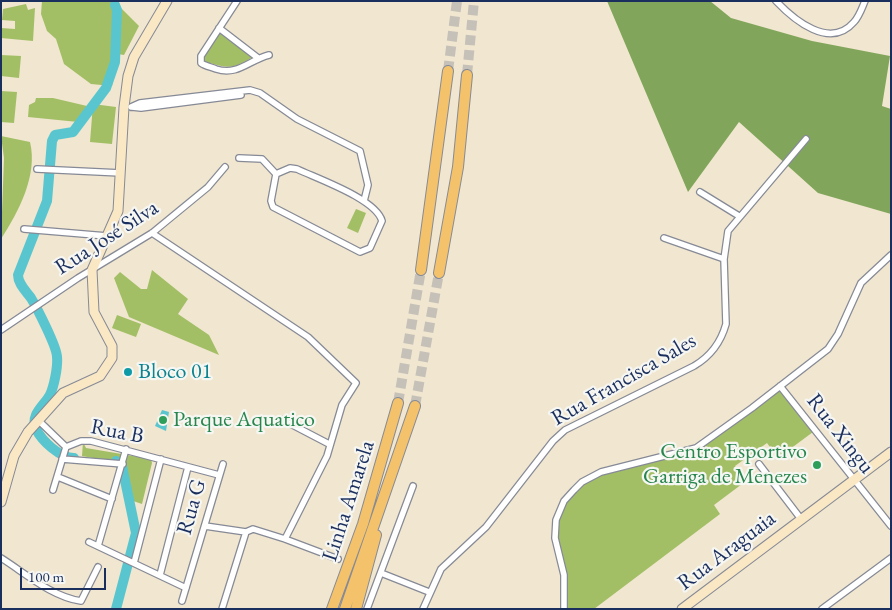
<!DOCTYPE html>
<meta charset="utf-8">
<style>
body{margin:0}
#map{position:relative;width:892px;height:610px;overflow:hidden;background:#f1e6cf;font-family:"EB Garamond",serif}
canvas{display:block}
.frame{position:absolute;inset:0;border:2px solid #1b2f5e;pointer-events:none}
.scale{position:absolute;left:20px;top:568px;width:86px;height:22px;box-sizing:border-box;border:2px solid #1b2f5e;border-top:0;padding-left:6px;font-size:15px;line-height:18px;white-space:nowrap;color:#1b2f5e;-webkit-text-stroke:4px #f6f6f2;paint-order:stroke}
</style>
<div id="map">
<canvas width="892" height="610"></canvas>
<div class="frame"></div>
<div class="scale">100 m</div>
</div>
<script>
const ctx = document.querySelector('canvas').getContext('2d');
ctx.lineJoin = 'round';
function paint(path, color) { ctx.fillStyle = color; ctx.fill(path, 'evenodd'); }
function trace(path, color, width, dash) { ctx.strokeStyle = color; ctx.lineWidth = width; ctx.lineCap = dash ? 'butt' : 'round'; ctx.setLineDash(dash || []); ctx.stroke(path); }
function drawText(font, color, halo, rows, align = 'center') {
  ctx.font = font + ' "EB Garamond",serif'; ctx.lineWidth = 4.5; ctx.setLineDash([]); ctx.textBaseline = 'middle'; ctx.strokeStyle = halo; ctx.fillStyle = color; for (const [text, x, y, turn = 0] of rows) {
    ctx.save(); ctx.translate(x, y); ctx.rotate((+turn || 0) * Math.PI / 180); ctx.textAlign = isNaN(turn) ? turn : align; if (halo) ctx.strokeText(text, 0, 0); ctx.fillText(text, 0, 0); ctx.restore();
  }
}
const green = new Path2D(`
 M42,1H114L139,26L124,55L118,54L112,86L91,84L64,64L56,39L47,31L41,14Z
 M26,4L28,10L35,8L33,41L1,38V28L15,29V21L2,20L3,9Z
 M219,32L251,56V58C231,71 225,67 203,61L202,56Z
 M1,55L21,56L19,78L1,76Z
 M1,91L17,92L14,123L1,122Z
 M36,98H53L87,106L78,122L28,117L29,105L35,102Z
 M93,104L116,107L112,144L90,142Z
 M1,136L30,142C38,175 19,211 1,239L4,158Z
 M356,209L366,213L358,233L347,228Z
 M152,270L188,299L178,314L209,335L219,355L129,317L114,278L120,272L141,289H147Z
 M117,315L141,324L136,337L112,328Z
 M779,387L813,432L778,458L767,443L735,466L746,481L714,505L720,514L594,609H565V578L556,539L558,516L563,506L585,482L616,469L691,452Z
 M83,442L86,448L151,459L152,463L142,504L127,499L123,495L125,481L120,463L82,456Z`);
const forest = new Path2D(`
 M607,1H710L731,18L812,41L890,56L882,106L891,109V214L818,193L739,122L688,192Z`);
const water = new Path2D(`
 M162,410L169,412L166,431L155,426Z`);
const river = new Path2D(`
 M74,458C60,458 42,441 36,429C30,414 44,406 50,395C54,386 58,367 57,357C57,347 37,308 31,298C26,291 18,284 18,275L47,201L52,141L55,135L73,132L106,88L115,62L117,10L115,5
 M116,461L122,466L136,533L116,609`);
const highwayTunnel = new Path2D(`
 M448,71L457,1
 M467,75L474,1
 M398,403L421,270
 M415,406L439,273`);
const street = new Path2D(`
 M237,1L201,56V63C205,66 211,67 216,69C238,76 249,60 269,55
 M776,1C794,20 830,50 854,22C859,17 862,8 865,1
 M219,28L258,58
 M131,107L140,103L250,90L260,93L297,119L360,151L368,185L364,201
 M132,107L141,108L241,95
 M239,158L262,159L276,174
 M290,168L297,169C318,179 376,199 382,221L370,248L360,252L273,207L271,201L276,174Z
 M37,169L121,173
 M700,192L739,216
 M24,229L107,236
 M152,233L308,337L356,383L342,405L327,456L285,539
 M664,238L724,259
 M1,330L78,278L152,233L208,187L225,167
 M780,386L891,526
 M38,420L66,447L81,441H91L219,475
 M283,420L329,444
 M62,459L123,464
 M759,464L801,519
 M58,477L112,499
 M53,490L66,447
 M205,526L246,532L253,529L285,539L338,559
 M89,542L186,588
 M98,546L126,449
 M1,558C25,573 52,597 81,601L98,567
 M134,563L161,459
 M381,573L429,592
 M160,575L188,467
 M182,601L223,464
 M222,609L246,532
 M367,609L413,486
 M423,609L441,569L486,527L553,441L565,430L694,366C711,356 721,342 726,324L724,259L728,231L806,139
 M564,609V575L555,538L556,520L564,501L574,490L582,482L601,472L696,448L752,408L828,349L838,334L861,283L891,255
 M822,609L891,558`);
const secondary = new Path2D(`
 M1,502L14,456L28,432L63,393L100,376L112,358V346L94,312L92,270L118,211L124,107L128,76L134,57L167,1
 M682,609L891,452`);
const highway = new Path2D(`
 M421,270L448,71
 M439,273L458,167L467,75
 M332,609L363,524L398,403
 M345,609L415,406
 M356,609L376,535`);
const markers = [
 [128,372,5,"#0f9aa8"],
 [163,420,5,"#2e9e5b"],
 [817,465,5,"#2e9e5b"]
];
const streetNames = [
 ["Rua José Silva",107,238,-33],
 ["Rua Francisca Sales",624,380,-30],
 ["Rua B",117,432,11],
 ["Rua Xingu",840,434,52],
 ["Linha Amarela",349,501,-72],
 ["Rua G",192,507,-74],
 ["Rua Araguaia",727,551,-37]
];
const cultureNames = [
 ["Bloco 01",138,372]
];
const leisureNames = [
 ["Parque Aquatico",173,420],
 ["Centro Esportivo",807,452,"right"],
 ["Garriga de Menezes",807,477,"right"]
];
paint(green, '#a2bf66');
paint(forest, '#81a65b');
paint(water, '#59c6cf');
trace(river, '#59c6cf', 10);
trace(highwayTunnel, '#c6c1b8', 10, [10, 5]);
trace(street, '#868a96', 8);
trace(secondary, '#868a96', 11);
trace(highway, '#868a96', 12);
trace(street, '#fff', 5.5);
trace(secondary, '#fae7c3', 9);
trace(highway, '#f3c26a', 10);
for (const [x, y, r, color] of markers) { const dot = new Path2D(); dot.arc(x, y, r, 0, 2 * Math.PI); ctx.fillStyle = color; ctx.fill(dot); trace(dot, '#f6f6f2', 2); }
drawText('22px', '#1b2f5e', '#f6f6f2', streetNames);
drawText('22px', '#0d838f', '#f6f6f2', cultureNames, 'left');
drawText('22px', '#27864d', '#f6f6f2', leisureNames, 'left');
</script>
